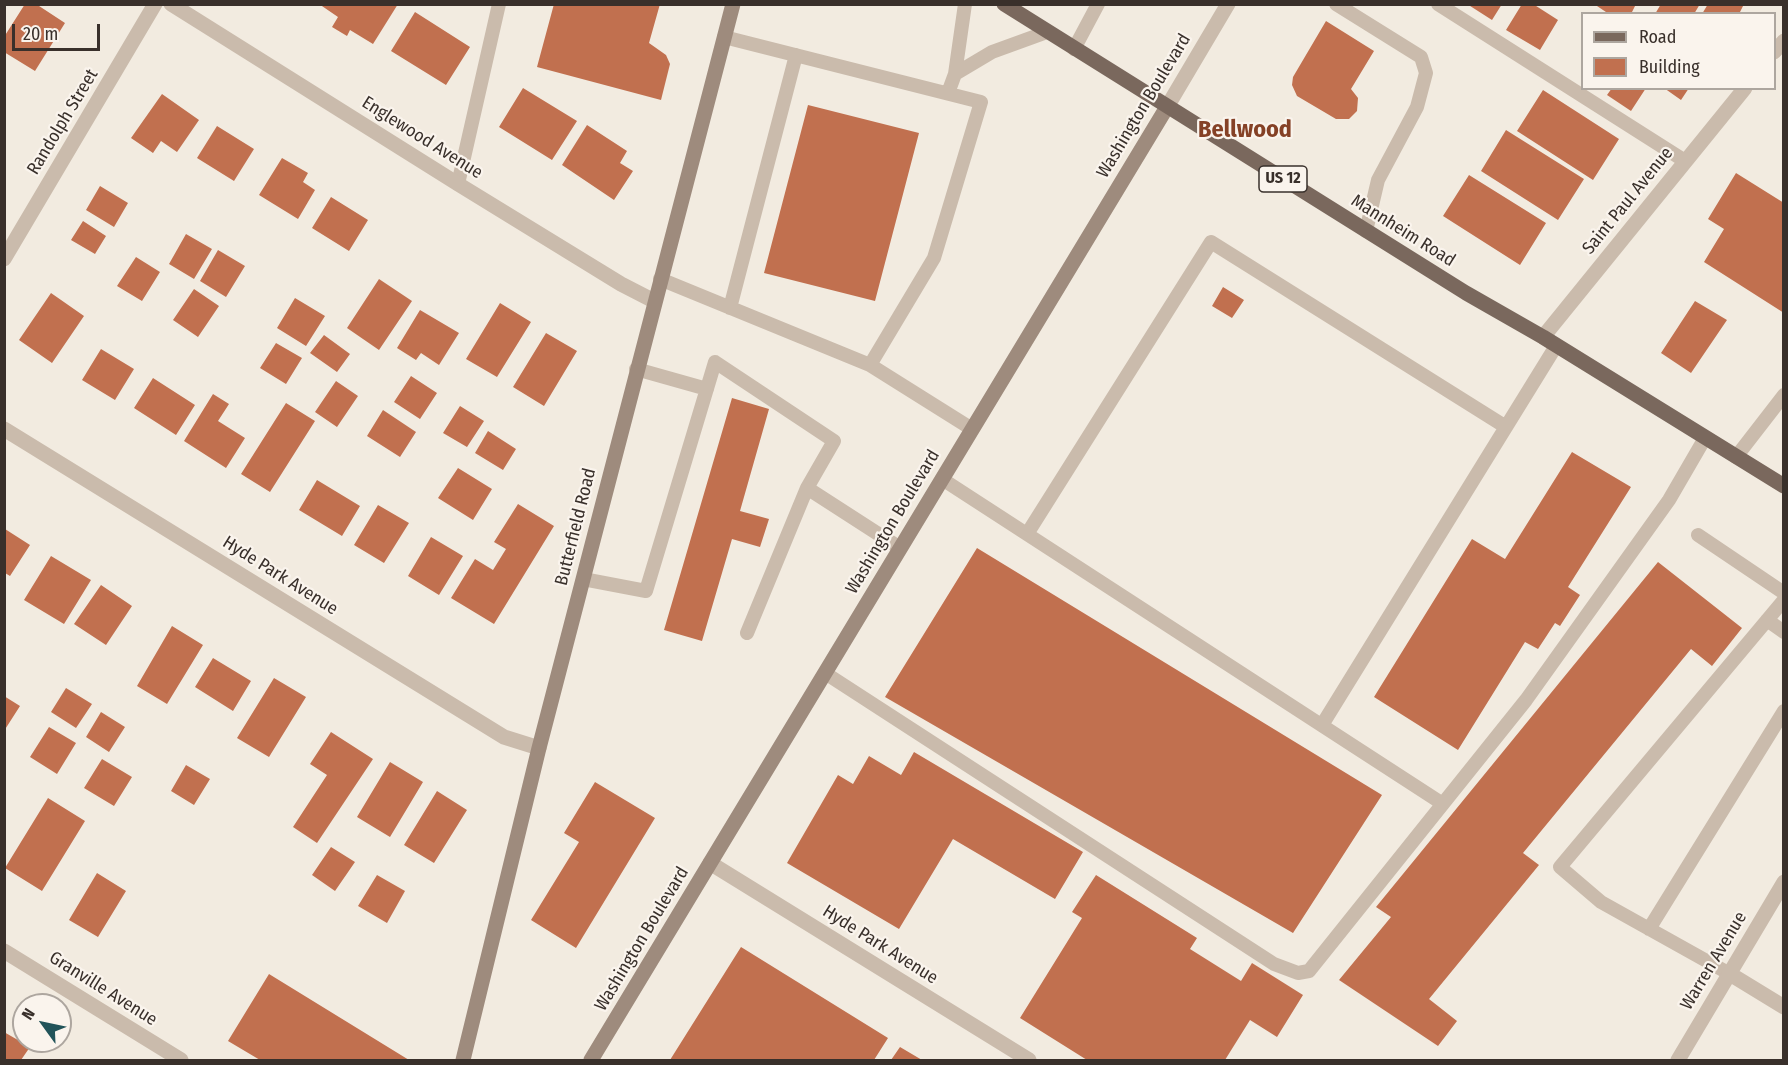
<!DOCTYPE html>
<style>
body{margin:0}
#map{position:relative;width:1788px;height:1065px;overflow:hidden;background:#f2ebe0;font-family:"Fira Sans Condensed",sans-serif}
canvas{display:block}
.frame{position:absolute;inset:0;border:6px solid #39302b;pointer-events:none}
.legend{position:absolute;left:1581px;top:12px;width:195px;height:78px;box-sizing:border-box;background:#faf4ed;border:2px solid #ada69f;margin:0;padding:8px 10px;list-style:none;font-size:18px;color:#39302b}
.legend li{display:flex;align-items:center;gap:12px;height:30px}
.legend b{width:30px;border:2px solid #ada69f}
.north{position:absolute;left:12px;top:993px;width:60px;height:60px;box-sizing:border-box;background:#faf4ed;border:2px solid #ada69f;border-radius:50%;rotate:303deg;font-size:16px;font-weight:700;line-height:24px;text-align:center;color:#39302b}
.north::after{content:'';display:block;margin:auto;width:21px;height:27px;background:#215359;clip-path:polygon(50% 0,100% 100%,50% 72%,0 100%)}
.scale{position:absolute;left:12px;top:24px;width:88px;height:27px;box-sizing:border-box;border:3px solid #39302b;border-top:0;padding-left:8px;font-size:18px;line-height:21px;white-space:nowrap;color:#39302b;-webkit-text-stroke:4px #faf4ed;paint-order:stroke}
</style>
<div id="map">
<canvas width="1788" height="1065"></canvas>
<div class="frame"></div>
<ul class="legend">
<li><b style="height:8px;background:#7a685d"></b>Road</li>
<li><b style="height:16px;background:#c1704f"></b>Building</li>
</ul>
<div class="north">N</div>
<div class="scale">20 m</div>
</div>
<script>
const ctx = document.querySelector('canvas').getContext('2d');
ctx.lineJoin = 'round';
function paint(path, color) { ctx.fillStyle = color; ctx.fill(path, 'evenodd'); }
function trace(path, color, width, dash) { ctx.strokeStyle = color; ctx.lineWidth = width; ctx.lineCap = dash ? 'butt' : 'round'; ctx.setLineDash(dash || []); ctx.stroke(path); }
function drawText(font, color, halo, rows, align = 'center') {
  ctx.font = font + ' "Fira Sans Condensed",sans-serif'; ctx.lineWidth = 4.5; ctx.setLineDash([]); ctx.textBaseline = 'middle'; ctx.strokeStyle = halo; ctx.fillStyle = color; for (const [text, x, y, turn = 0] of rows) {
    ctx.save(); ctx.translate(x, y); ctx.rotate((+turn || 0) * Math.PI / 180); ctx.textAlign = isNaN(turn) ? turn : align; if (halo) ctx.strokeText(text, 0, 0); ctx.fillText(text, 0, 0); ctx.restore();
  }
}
const building = new Path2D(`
 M25,4H36L65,23L35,71L4,52V37Z
 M319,4H398L373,44L350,30L347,36L332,27L338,17Z
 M554,4H660L649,43L666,55L670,64L661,100L537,67Z
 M1467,4H1502L1492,20Z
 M1522,4H1533L1558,20L1540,50L1506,30Z
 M1594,4H1636L1631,14H1609Z
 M1661,4H1700L1694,14H1655Z
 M1708,4H1744L1739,14H1702Z
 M415,12L470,47L446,85L391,51Z
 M1326,21L1374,51L1351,89L1358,98L1357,111L1349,119H1336L1297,96L1292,85L1293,77Z
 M523,88L577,121L552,160L499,127Z
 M1612,88H1646L1631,111L1607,95Z
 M1664,88H1689L1681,100Z
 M1543,90L1619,139L1593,180L1517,131Z
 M162,94L199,120L177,152L161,141L153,153L131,138Z
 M808,105L919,133L875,301L764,273Z
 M587,125L627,151L620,163L633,171L614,200L562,165Z
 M217,126L254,149L234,181L197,158Z
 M1506,130L1584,179L1558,220L1481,171Z
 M282,158L308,173L303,182L315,190L298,219L259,195Z
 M1736,173L1784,203V313L1704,262L1724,229L1708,219Z
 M1469,175L1546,223L1520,265L1443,216Z
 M100,186L128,203L114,227L86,210Z
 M331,197L368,220L349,251L312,228Z
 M83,221L106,236L95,254L71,240Z
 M186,234L212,249L194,279L169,264Z
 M218,250L245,266L226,297L200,281Z
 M136,257L160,272L142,301L117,286Z
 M379,279L412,301L379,350L347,328Z
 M1223,287L1244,300L1232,318L1212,306Z
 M194,289L219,306L198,337L173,320Z
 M51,293L84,316L52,363L19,340Z
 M295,298L325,316L306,346L277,328Z
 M1695,301L1727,320L1691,373L1661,353Z
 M500,303L531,322L497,377L466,359Z
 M420,310L459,333L439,365L421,353L416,360L397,348Z
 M546,333L577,351L544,406L513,387Z
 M324,335L350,354L337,372L310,353Z
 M276,343L302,358L286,384L260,368Z
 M101,349L134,369L115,400L82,380Z
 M411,376L437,393L420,419L394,402Z
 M153,378L195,405L176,435L134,408Z
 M336,381L358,396L337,427L315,412Z
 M213,394L229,404L218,421L245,438L226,468L184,441Z
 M732,398L769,409L740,511L769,519L760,547L732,539L702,641L664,630Z
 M286,403L315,421L270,492L241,474Z
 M460,406L484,421L467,447L443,433Z
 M383,410L416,432L400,457L367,436Z
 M488,431L516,449L503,470L475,453Z
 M1572,452L1631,487L1568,587L1580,595L1560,626L1555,623L1538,649L1525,642L1458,750L1374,697L1472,539L1505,559Z
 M458,468L492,489L473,520L438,498Z
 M317,480L360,506L342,536L299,510Z
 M518,504L554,526L494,624L451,598L475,559L493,570L506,549L494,542Z
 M378,505L409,523L384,563L354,545Z
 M5,529L30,545L10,576L5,573Z
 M431,537L463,556L439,595L408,576Z
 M977,548L1382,795L1293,933L885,697Z
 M51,556L91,580L64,624L24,600Z
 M1658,562L1742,628L1712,666L1691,649L1523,853L1539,865L1429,999L1457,1021L1438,1046L1339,980L1391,917L1376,907Z
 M101,585L132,606L106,645L74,624Z
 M172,626L203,645L167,704L137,686Z
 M213,658L251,681L233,711L195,687Z
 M274,678L306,697L269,757L237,738Z
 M66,688L92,704L76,728L51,712Z
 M4,696L20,706L4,731Z
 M101,712L125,727L109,752L86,737Z
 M49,727L76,743L57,774L30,757Z
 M331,732L373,759L317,843L293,827L327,775L310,764Z
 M914,752L1083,852L1055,899L953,839L899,929L787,863L838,775L853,784L869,756L901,775Z
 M102,759L132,777L114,806L84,788Z
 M390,762L423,782L390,837L357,817Z
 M186,765L210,779L194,805L171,791Z
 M595,782L655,818L576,948L531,920L579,842L564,833Z
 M437,791L467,810L434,863L404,845Z
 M48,798L85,821L42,891L5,868Z
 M331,847L355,862L335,891L312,875Z
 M97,873L126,891L98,937L69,920Z
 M377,875L405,891L387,923L358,906Z
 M1096,875L1197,938L1190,949L1241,981L1252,963L1303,995L1277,1037L1250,1020L1225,1060H1087L1020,1018L1082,918L1072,912Z
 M741,947L888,1038L874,1060H670Z
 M269,974L409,1060H260L228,1041Z
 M4,1032L30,1047L21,1060H4Z
 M900,1047L922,1060H891Z`);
const service = new Path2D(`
 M1336,4L1421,57L1426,73L1417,107L1378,180L1366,231
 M1438,4L1685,161
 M724,37L981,102L934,258L870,365L972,429
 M1074,49L1098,4
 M955,74L992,52L1047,32
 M948,93L955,74L965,4
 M458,184L499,4
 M660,279L870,365
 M730,308L796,55
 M636,369L707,389
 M1736,457L1784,395
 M942,479L1443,804
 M1027,534L1211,242L1506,427
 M1698,535L1784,593
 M583,579L646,591L715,362L834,441L807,488L900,548
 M1767,620L1784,632
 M747,633L807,488
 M825,673L1274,964L1298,973L1309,971L1526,700L1669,500L1705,438
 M1322,725L1556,346
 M1649,929L1784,711
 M1730,974L1601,902L1560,867L1784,600`);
const minor = new Path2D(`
 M171,4L458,184L621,284L654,301
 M1774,52L1784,41
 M4,259L155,4
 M1543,337L1745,88
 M4,429L504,737L539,748
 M710,863L1029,1060
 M4,951L181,1060
 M1730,974L1784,1007
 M1678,1060L1784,882`);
const tertiary = new Path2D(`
 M1167,107L1228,4`);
const secondary = new Path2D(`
 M463,1060L539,748L733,4
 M591,1060L1167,107`);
const primary = new Path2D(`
 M1004,4L1466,293L1543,337L1784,486`);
const shields = [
 [1283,179,48]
];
const shieldNames = [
 ["US 12",1283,179]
];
const streetNames = [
 ["Washington Boulevard",1144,106,-59],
 ["Randolph Street",63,122,-59],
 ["Englewood Avenue",422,138,32],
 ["Saint Paul Avenue",1628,201,-51],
 ["Mannheim Road",1403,231,32],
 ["Washington Boulevard",893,522,-59],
 ["Butterfield Road",576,527,-76],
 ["Hyde Park Avenue",280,576,32],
 ["Washington Boulevard",642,939,-59],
 ["Hyde Park Avenue",880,945,32],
 ["Warren Avenue",1714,961,-59],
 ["Granville Avenue",103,989,32]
];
const districtNames = [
 ["Bellwood",1245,130]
];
paint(building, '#c1704f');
trace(service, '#cabbac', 14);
trace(minor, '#cabbac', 15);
trace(tertiary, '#cabbac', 15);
trace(secondary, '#9e8b7d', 15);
trace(primary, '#7a685d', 15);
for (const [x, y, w] of shields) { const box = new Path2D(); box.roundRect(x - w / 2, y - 13, w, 26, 4.5); ctx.fillStyle = '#faf4ed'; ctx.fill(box); trace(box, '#39302b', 1.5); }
drawText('bold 16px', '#39302b', null, shieldNames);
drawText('18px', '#39302b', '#faf4ed', streetNames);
drawText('bold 24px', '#854126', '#faf4ed', districtNames);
</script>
